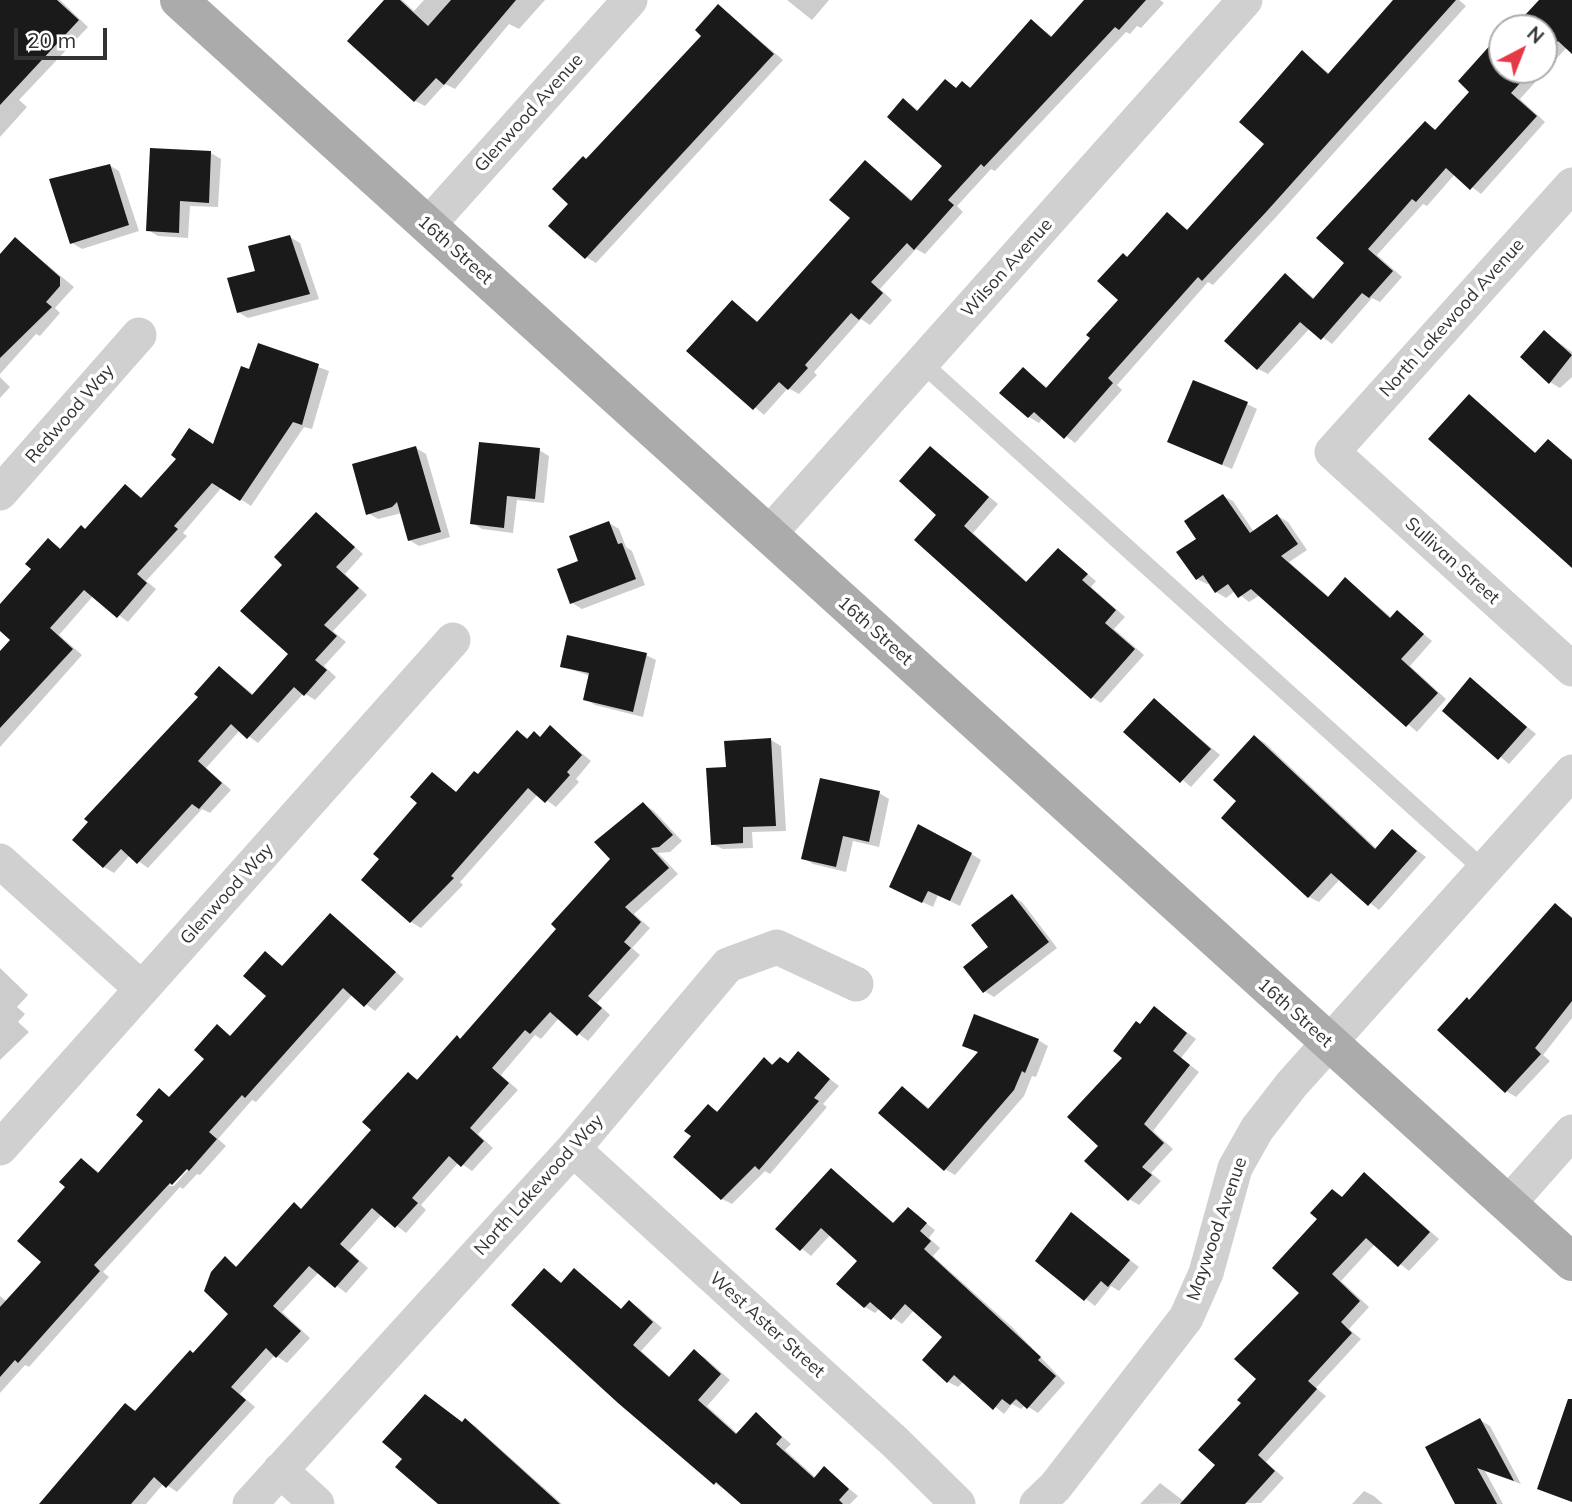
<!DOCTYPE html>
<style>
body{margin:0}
#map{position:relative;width:1572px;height:1504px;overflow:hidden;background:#fff;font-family:Mulish,sans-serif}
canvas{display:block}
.north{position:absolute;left:1488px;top:14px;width:70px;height:70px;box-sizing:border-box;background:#fff;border:2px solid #adadad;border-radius:50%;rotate:42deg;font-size:19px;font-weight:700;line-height:28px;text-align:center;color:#333}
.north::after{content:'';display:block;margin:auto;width:24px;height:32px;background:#e63946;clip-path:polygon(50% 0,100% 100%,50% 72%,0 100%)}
.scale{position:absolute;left:14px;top:28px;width:93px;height:32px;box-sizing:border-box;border:4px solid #333;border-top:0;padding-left:9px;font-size:21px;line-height:24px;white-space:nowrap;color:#333;-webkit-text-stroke:5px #fff;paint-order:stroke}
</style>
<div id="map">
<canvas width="1572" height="1504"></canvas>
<div class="north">N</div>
<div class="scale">20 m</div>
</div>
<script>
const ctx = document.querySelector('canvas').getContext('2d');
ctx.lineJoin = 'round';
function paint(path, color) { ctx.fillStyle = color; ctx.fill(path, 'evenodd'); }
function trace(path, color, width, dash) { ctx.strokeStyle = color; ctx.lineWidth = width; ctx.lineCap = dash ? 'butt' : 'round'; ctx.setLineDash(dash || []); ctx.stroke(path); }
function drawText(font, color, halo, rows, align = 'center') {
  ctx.font = font + ' Mulish,sans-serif'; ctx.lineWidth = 7; ctx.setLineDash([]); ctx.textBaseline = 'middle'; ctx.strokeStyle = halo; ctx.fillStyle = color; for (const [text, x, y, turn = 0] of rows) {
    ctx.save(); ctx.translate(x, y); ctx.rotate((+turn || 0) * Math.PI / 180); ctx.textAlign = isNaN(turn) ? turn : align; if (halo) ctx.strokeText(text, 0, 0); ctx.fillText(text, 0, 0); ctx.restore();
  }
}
const shadow = new Path2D(`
 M0,0H60L88,27L19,100L27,107L0,137Z
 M386,0H402L414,11L424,0H545L519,29L509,24L455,89L445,84L425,106L415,101Z
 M787,0H829L812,20Z
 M1086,0H1160L1164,3L1141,28L1137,26L1130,34L1126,32L995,171L991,169L957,206L963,212L925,254L916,249L880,289L892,300L870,325L861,319L814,372L817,375L799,394L788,388L764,415L689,350L732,302L759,323L852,218L865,162L913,201L944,165L904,100L919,111L946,81L958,89L963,83L972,88L1031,21L1053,37Z
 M1395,0H1459L1466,6L1277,216L1213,285L1208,282L1117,385L1122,390L1075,443L1043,418L1039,423L1029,417L1002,393L1023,369L1048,388L1093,338L1120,299L1128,258L1167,214L1189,231L1267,144L1303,53L1330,74Z
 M1541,0H1572V52L1567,47L1520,99L1545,122L1481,194L1455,174L1427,206L1423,204L1377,255L1402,277L1380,302L1372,298L1332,344L1310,328L1268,374L1258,369L1285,275L1315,299L1346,262L1426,124L1437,130L1472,92L1502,35V70H1544V28H1516Z
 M719,6L783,60L596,263L586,257L571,203L587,160L704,35Z
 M211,153L221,159L218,207L190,206L188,238L158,236L148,230Z
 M109,165L119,171L139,231L82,249L72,243Z
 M290,237L300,243L319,299L248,318L238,312L257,272Z
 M16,239L74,287L55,308L60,313L40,336L36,334L0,374V257Z
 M1544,332L1572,352V377L1560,388L1550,382Z
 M259,345L329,371L312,429L304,427L251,506L222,487L183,533L187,536L146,581L156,589L128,622L93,596L59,635L82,655L0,747V654L12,640L0,629V606L33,569L48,540L62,549L86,530L125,486L143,499L214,446Z
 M0,377L10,387L0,398Z
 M1469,396L1537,454L1548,441L1572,459V566Z
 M1247,404L1257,409L1232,469L1179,447Z
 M416,448L426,454L450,537L419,546L409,540L402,513L378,519L368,513Z
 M931,448L998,504L973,533L1028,583L1058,550L1096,581L1091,587L1125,617L1114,629L1144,655L1101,703L1092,697L939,514Z
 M539,450L549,456L544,503L517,500L513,533L482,529L472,523Z
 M1223,496L1233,501L1254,532L1278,516L1288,522L1307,550L1289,562L1329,597L1346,579L1392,618L1397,612L1432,641L1410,666L1446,699L1417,732L1260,595L1249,602L1235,591L1226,598L1216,592L1210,583L1207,584L1197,579L1199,539Z
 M317,514L363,554L345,574L367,595L333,631L346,642L324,666L336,677L315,700L304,693L258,743L240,730L206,768L231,790L210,813L202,809L148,868L130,855L114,873L104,867L74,840L200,697L220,668L254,695L290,654L284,565Z
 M609,523L619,529L626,547L632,551L645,585L582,609L572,603L580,562Z
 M646,655L656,660L643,717L595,705L585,699L590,676L562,666Z
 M1471,680L1536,734L1509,764L1444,710Z
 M1154,700L1220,755L1191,787L1126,731Z
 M551,728L591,761L576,779L579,782L556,807L538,794L460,882L463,885L421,928L411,922L381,859L419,802L432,774L457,793L479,776L518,732L529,739L534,733L541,738Z
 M1255,737L1265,743L1377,849L1393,832L1426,857L1379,910L1340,879L1319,902L1309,897L1239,801Z
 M771,740L781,746L786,831L752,832L753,848L723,849L712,844L727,769Z
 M879,793L889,799L879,847L853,841L846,872L813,864L803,858Z
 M643,804L653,810L682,841L670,852L658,853L678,874L634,914L650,928L632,948L640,955L597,1003L610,1015L588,1041L559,1018L541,1039L535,1035L501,1075L518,1090L478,1134L493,1148L472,1171L459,1162L421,1205L426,1210L406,1233L382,1214L349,1251L368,1268L346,1293L319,1272L282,1312L310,1338L287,1363L275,1355L240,1394L255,1407L177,1492L164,1483L146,1504H53L125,1405L136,1411L231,1314L225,1258L238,1267L294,1205L303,1210L374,1130L408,1074L419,1080L461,1040L559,929L612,859Z
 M919,826L951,841L981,860L960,906L938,895L933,907L901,892Z
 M1012,896L1022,902L1057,948L994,997L984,991L991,947Z
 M1556,905L1572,917V1018L1543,1055L1550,1061L1516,1097L1506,1091L1470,1001Z
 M330,915L404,979L375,1011L353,994L256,1102L252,1100L218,1139L226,1146L200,1175L197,1174L183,1189L180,1187L103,1272L109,1277L29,1367L25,1365L0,1393V1296L7,1302L43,1261L67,1187L82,1160L100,1173L145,1121L159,1090L171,1098L206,1059L217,1026L232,1037L269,996L265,953L284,967ZM191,1161L194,1163L174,1186H169Z
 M0,968L28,995L17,1007L25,1014L18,1022L29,1032L0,1060Z
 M1154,1008L1196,1039L1181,1058L1199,1072L1153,1131L1173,1149L1151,1173L1161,1181L1139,1205L1129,1199L1101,1145L1124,1058L1141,1026Z
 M1038,1040L1048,1046L1036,1077L1032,1076L1024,1096L955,1175L945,1169L903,1088L930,1109L980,1053L964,1045Z
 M798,1054L839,1086L823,1104L827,1107L770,1174L765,1171L732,1204L722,1199L693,1136L708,1106L719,1112L764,1059L774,1065L789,1064Z
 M831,1170L895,1224L908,1209L935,1230L929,1238L940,1248L933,1256L1013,1328L1065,1383L1038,1413L1025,1405L1021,1409L1012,1404L1004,1414L964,1381L958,1387L948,1382L945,1337L914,1310L902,1324L880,1308L875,1313L865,1307L839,1284L859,1261L830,1235L811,1256L778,1229Z
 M1365,1175L1439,1239L1409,1271L1375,1244L1341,1281L1369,1307L1349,1329L1361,1339L1316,1388L1326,1396L1266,1462L1284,1478L1261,1503L1140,1504L1160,1483L1185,1502L1218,1465L1244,1403L1302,1292L1320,1219L1332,1191L1342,1197Z
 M1071,1214L1139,1267L1119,1291L1111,1286L1095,1306L1037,1261Z
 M544,1270L563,1284L575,1270L623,1310L629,1302L639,1308L662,1328L641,1351L671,1378L694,1352L704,1357L730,1380L707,1406L738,1434L756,1414L791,1444L785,1450L816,1478L824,1468L858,1496L850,1504H745L715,1483Z
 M425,1396L463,1423L465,1420L475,1426L562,1504H439L404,1459Z
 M1480,1420L1490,1426L1521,1484L1485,1471L1503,1504H1457Z
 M1364,1491L1374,1496L1383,1504H1352Z`);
const building = new Path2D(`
 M0,0H57L79,20L0,105Z
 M384,0H400L428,26L451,0H516L444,85L436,78L414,102L347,41Z
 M1084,0H1146L1119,30L1115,27L984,167L981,164L948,200L954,205L914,250L907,243L871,282L883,293L859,320L851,313L805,365L808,368L788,390L779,382L753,410L686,351L732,300L757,322L850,218L829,200L865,160L911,201L942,166L887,117L903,98L917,111L945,79L956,88L962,81L970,88L1031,19L1051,37Z
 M1393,0H1456L1267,211L1202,281L1198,277L1108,378L1113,383L1064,439L1034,412L1028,418L999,393L1023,367L1046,388L1090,338L1086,335L1118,300L1097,281L1123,253L1127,257L1167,212L1187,230L1264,144L1239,122L1263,95L1302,50L1328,74Z
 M1539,0H1572V54L1558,41L1544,56V28H1513Z
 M718,4L774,54L585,259L548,226L568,204L552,189L583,156L586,159L701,36L695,30Z
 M1502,32V70H1532L1511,93L1537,116L1470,190L1446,168L1416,202L1412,199L1368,249L1393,271L1369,298L1362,293L1321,340L1300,322L1257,370L1224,341L1285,273L1313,299L1344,263L1316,238L1425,121L1435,130L1469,92L1458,81Z
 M150,148L211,151L209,203L180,201L179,233L146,231Z
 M110,164L129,225L70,244L49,179Z
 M290,235L310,294L237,313L227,278L255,271L248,246Z
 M15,237L60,277V286L46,302L52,307L0,358V254Z
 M1544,330L1572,355L1549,384L1520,357Z
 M258,343L319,364L302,425L293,422L240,501L212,483L174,526L178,529L137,574L147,583L117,618L84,590L50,628L73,649L0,728V651L10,640L0,631V604L31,569L25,564L48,538L60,549L81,525L85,529L125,484L141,498L176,459L171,455L189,428L213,444L241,366L249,369Z
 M1193,380L1248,402L1222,465L1167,442Z
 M1469,394L1535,453L1548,439L1572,460V568L1428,439Z
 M479,442L540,448L535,499L507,496L504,528L470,524Z
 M416,446L441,532L408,541L397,502L392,507L366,515L352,464Z
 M930,446L989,497L964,526L1026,582L1058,548L1088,574L1082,580L1116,610L1105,623L1135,649L1091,699L914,540L936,515L899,481Z
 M1223,494L1250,533L1277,514L1298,544L1281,556L1328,597L1345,577L1390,618L1397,610L1424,634L1401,659L1438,693L1406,727L1251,589L1238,598L1228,584L1215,593L1203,575L1196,580L1176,552L1196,539L1184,521Z
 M316,512L355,547L336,567L359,588L324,625L337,636L315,660L327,670L304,696L294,687L247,739L231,724L198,761L222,783L199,809L192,804L137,864L121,849L103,868L72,840L88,822L84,819L198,697L194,694L219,666L252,695L288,654L240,611L282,565L274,557Z
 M609,521L618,544L622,543L636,579L570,604L557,569L578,561L569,536Z
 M567,635L647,653L633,712L583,700L589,673L560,667Z
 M1470,677L1527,727L1498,760L1442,711Z
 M1154,698L1211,749L1180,783L1123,732Z
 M550,725L582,755L567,772L570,775L545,803L528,788L451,876L454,878L410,923L361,880L379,859L373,854L417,803L410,797L432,772L456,792L474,771L478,774L517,730L527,739L534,731L540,737Z
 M1254,735L1375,849L1392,829L1417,851L1368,906L1331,873L1308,898L1221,818L1236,801L1213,780Z
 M771,738L776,826L743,827V843L711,845L706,768L726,767L724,741Z
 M820,778L880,791L869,842L843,836L836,867L801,859Z
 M643,802L673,835L659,847L651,848L669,868L625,907L641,922L624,942L631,948L588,996L602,1008L577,1036L550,1012L530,1034L525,1030L492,1068L509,1083L470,1128L484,1141L461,1167L449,1156L412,1198L418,1203L395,1228L372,1208L340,1244L359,1261L335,1288L309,1266L273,1306L301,1331L276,1358L266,1348L231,1387L246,1400L166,1488L154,1477L131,1504H39L125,1403L135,1411L190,1350L193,1353L228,1314L204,1291L211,1272L225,1256L236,1267L294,1202L301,1209L371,1130L362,1122L408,1072L417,1080L457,1035L460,1039L556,929L551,924L610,859L594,842Z
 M918,824L972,853L950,901L928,891L922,903L889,887Z
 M1012,894L1049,942L983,993L963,967L988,947L971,925Z
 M1555,903L1572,918V1001L1535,1048L1541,1054L1505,1093L1437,1030L1467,997L1469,1000Z
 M330,913L396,972L364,1007L343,988L245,1098L242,1095L209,1132L217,1139L189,1171L187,1169L172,1185L170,1183L94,1265L100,1271L18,1363L15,1360L0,1377V1307L41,1262L17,1241L65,1187L59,1182L81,1158L98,1173L143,1121L136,1115L159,1088L169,1097L204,1059L194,1050L217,1024L230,1036L266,996L243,976L265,951L282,966Z
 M1154,1006L1187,1033L1173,1051L1190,1065L1144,1124L1164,1143L1142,1167L1152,1175L1128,1201L1084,1161L1098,1146L1067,1117L1122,1058L1113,1051L1136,1021L1140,1024Z
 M974,1014L1039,1039L1025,1073L1022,1071L1014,1090L944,1171L878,1113L902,1086L928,1109L978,1052L962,1046Z
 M798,1051L830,1079L814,1098L819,1101L759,1170L755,1166L721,1200L673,1157L691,1136L684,1131L708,1104L717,1112L764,1057L772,1065L780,1057L788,1063Z
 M831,1168L893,1223L908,1207L927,1223L920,1231L931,1241L924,1249L1041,1357L1038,1360L1056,1376L1027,1409L1016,1399L1010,1405L1002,1399L993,1410L954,1375L947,1383L922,1360L942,1337L905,1304L891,1320L870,1302L864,1308L836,1284L857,1261L821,1228L800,1251L775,1229Z
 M1364,1172L1430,1232L1398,1267L1366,1238L1332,1274L1360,1301L1341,1322L1352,1333L1308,1381L1317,1389L1258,1455L1275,1471L1245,1504H1180L1215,1465L1198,1450L1241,1403L1237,1400L1256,1379L1234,1359L1299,1293L1272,1268L1317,1219L1310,1213L1332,1189L1342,1197Z
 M1071,1212L1130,1260L1108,1287L1101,1281L1084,1301L1035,1261Z
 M544,1268L561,1283L574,1268L621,1309L629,1300L653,1322L633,1345L669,1377L694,1349L721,1374L698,1400L736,1434L756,1412L782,1437L776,1444L814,1478L824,1466L849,1489L839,1500L843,1504H741L716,1482L714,1485L618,1403L511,1305Z
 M425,1394L462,1422L465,1418L560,1504H438L395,1467L402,1459L382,1442Z
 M1568,1399H1572V1502L1537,1489Z
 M1480,1418L1514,1481L1477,1468L1497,1504H1455L1425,1447Z`);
const lane = new Path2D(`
 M922,363L1484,870`);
const street = new Path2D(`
 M1572,185L1332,452L1572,669
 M428,225L630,0
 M0,493L139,335
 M768,535L1245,0
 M0,861L142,989
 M0,1148L453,640
 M573,1149L896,1443L958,1504
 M1508,1204L1572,1132
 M280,1470L317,1504
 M250,1504L573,1149L728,965L777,947L856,984
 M1037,1504L1055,1487L1186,1318L1206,1273L1235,1168L1257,1129L1292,1084L1572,772`);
const primary = new Path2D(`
 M179,0L1572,1262`);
const streetNames = [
 ["Glenwood Avenue",529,113,-48],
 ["16th Street",455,250,42],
 ["Wilson Avenue",1007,268,-48],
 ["North Lakewood Avenue",1452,318,-48],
 ["Redwood Way",70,414,-49],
 ["Sullivan Street",1452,561,42],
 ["16th Street",875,631,42],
 ["Glenwood Way",227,894,-48],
 ["16th Street",1295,1013,42],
 ["North Lakewood Way",539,1185,-48],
 ["Maywood Avenue",1217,1229,-71],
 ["West Aster Street",767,1325,42]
];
paint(shadow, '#0003');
paint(building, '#1a1a1a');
trace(lane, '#d0d0d0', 18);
trace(street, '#d0d0d0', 35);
trace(primary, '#ababab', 38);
drawText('18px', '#333', '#fff', streetNames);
</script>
